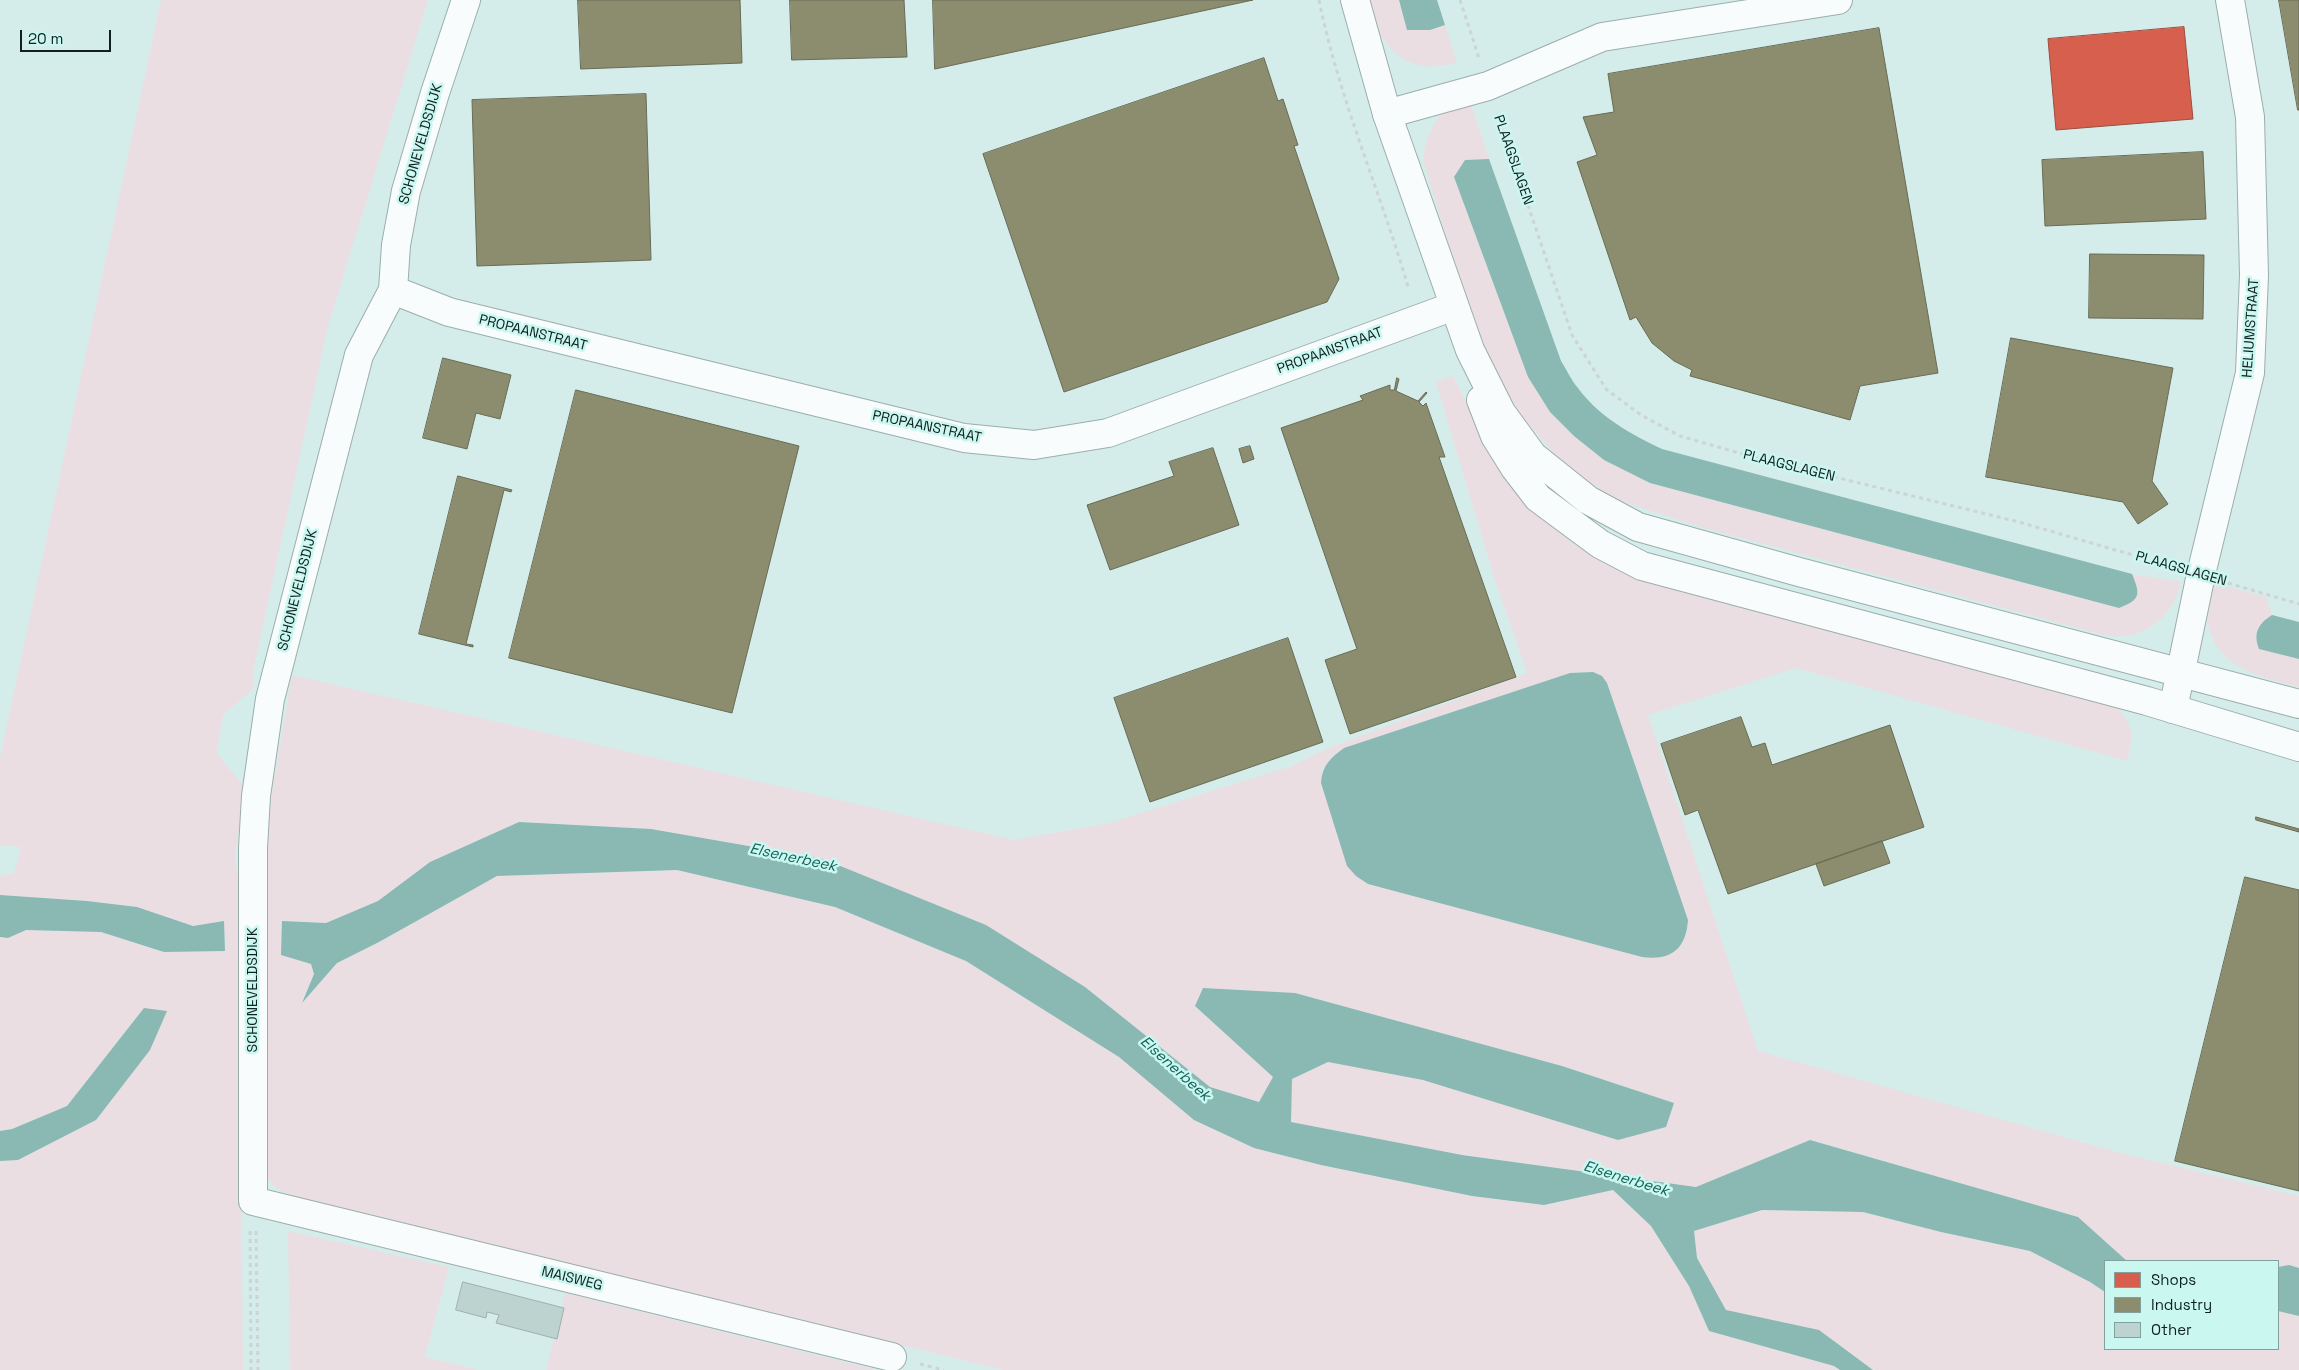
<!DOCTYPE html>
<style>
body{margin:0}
#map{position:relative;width:2299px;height:1370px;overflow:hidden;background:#d5edea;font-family:"Space Grotesk",sans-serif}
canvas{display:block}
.legend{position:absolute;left:2104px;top:1260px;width:175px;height:90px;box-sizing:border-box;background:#cbf7f1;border:1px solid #80a19d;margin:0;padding:6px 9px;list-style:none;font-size:15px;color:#10201f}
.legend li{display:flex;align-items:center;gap:10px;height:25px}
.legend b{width:25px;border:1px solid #80a19d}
.scale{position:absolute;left:20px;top:30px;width:91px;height:22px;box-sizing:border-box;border:2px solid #10201f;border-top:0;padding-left:6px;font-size:15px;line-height:18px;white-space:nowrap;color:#10201f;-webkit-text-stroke:4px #cbf7f1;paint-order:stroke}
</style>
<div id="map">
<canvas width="2299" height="1370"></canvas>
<ul class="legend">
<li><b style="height:14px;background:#d6604d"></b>Shops</li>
<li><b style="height:14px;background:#8c8c6e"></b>Industry</li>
<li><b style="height:14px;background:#bdd3d0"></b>Other</li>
</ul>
<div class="scale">20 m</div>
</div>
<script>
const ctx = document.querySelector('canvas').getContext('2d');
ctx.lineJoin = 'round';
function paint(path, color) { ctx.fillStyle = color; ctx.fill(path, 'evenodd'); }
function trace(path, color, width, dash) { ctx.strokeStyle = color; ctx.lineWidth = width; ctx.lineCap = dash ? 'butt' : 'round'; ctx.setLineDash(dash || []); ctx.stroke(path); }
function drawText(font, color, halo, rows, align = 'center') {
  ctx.font = font + ' "Space Grotesk",sans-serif'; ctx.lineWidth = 5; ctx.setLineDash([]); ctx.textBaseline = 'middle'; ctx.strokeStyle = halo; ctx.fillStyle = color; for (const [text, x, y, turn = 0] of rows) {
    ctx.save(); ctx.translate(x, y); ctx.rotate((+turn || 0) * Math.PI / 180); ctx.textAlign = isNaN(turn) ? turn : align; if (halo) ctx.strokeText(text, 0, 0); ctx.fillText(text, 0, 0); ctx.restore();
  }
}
const green = new Path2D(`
 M161,0H428L328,326L254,667L253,689L223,715L217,753L245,788L235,856L238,878L243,1370H0V1161L18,1160L96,1120L144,1008L67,1106L11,1129L0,1131V937L8,938L26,930L101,932L164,952L225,951L224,922L193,926L137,907L87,901L0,895V876L14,873L21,847L0,845V757Z
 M1369,0H1399V4L1430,30L1445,25L1457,63C1445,65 1430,68 1418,65C1387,57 1375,28 1369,0Z
 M1471,104L1489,159L1465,160L1454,177L1528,377L1550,412L1574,436L1604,460L1650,483L2119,608L2132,603L2138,589L2132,574L2181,582C2174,617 2144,640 2108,636L1704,528L1620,501L1587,481L1558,458L1526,421L1502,386L1482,345L1461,287L1424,163C1423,141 1430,131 1441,113Z
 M1453,376L1480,430L1577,544L1602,561L1642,578L2113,705C2134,722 2134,736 2127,761L1796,668L1648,715L1758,1051L2117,1152L2299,1196V1268L2289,1265L2278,1267V1261H2127L2078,1217L1811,1140L1696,1187L1462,1155L1301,1124L1290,1121L1292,1079L1328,1062L1423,1080L1674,1103L1562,1066L1295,993L1253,1058L1273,1078L1259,1102L1210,1087L1085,987L823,859L651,829L519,822L430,862L378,901L326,923L283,921L281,955L311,964L314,974L302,1001L337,963L379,942L497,876L677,870L835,907L966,961L1119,1057L1194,1120L1254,1148L1321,1165L1472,1196L1544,1205L1613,1190L1651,1226L1689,1286L1709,1331L1834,1366L1840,1370H1003L290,1196L272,1185L265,1173L266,853L272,792L292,675L1014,840L1109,823L1292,766L1324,750L1527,673L1493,574L1436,382ZM1593,672L1607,683L1688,920L1687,934L1642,957L1368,884L1321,772L1332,756L1344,748L1570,673Z
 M2215,583L2266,597L2272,615C2258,624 2253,633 2259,649L2299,659V687C2279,682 2258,677 2240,667C2209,651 2199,613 2215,583Z
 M1762,1210L1863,1212L1941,1232L2030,1251L2090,1282L2105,1292V1349H2278V1311L2299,1316V1370H1873L1818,1330L1726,1310L1697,1258L1693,1231Z
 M288,1231L449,1267L425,1357L479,1370H290Z
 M565,1293L877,1370H546Z`);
const water = new Path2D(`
 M1399,0H1437L1445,25L1430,30H1407Z
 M1489,159L1561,361C1567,370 1571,380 1578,388C1598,416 1632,435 1662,449L2132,574C2141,595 2140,600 2119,608L1650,483L1604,460L1574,436L1550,412L1528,377L1454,177L1465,160Z
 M2272,615L2299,622V659L2259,649C2253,633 2258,624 2272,615Z
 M1593,672L1602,676L1607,683L1688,920C1686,949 1671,961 1642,957L1368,884L1356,876L1347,866L1321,783C1322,766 1330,758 1344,748L1570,673Z
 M519,822L651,829L823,859L986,925L1085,987L1210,1087L1259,1102L1273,1077L1195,1006L1203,988L1295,993L1562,1066L1674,1103L1666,1127L1618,1140L1423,1080L1328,1062L1292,1079L1291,1122L1462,1155L1696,1187L1810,1140L2078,1217L2127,1261H2105V1292L2090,1282L2030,1251L1941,1232L1863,1212L1762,1210L1694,1231L1697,1258L1726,1310L1819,1330L1873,1370H1840L1834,1366L1709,1331L1689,1286L1651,1226L1613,1190L1544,1205L1472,1196L1321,1165L1254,1148L1194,1120L1119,1057L966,961L835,907L677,870L497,876L379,942L337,963L302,1003L314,974L311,964L281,955L282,921L326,923L378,901L430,862Z
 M0,895L87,901L137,907L193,926L224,921L225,951L164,952L101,932L26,930L8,938L0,937Z
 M144,1008L167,1011L150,1050L96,1120L18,1160L0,1161V1131L12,1129L67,1106Z
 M2289,1265L2299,1268V1316L2278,1311V1267Z`);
const shops = new Path2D(`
 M2184,27L2193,119L2056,130L2048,39Z`);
const industry = new Path2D(`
 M578,0H740L742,63L581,69Z
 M790,0H904L907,57L792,60Z
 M933,0H1253L935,69Z
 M2279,0H2299V110H2298Z
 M1879,28L1938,373L1860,386L1850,420L1690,376L1692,370L1674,361L1652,343L1636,317L1630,320L1577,162L1597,155L1583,117L1614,112L1608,74Z
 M1264,58L1278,101L1283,99L1298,145L1294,146L1339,279L1327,302L1064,392L983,154Z
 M646,94L651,260L477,266L472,100Z
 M2203,152L2206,219L2045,226L2042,160Z
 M2090,254L2204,255L2203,319L2089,318Z
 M2011,338L2173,368L2152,481L2168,504L2138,524L2123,502L1986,477Z
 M443,358L511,375L500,419L476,413L467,449L423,438Z
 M1397,378L1399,379L1396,391L1418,401L1426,392L1427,393L1419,402L1423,406L1426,403L1445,457H1439L1516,677L1350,734L1325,660L1357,649L1281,428L1363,400L1360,396L1390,385V390H1394Z
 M576,390L799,446L732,713L509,658Z
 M1250,446L1254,459L1243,463L1239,449Z
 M1213,448L1239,525L1110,570L1087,505L1174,476L1169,462Z
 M458,476L512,490L511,492L504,490L466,644L473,645V647L419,634Z
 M1288,638L1323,742L1150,802L1114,698Z
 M1741,717L1752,747L1765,743L1772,765L1890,725L1924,827L1728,894L1698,810L1685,815L1661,744Z
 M2256,817L2299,829V832L2256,820Z
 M1882,841L1890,863L1824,886L1816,864Z
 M2245,877L2299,890V1191L2175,1161Z`);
const building = new Path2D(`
 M463,1282L564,1308L557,1339L496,1323L499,1315L487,1312L486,1318L456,1310Z`);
const path = new Path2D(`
 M1319,0C1339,99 1381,193 1409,290
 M1460,0L1479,58
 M1497,114L1572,335L1606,389L1641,415L1680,436L1753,457L2019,522L2174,567
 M2228,583L2299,604
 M250,1231L251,1370
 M256,1231L258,1370
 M920,1364L944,1370`);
const minor = new Path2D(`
 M466,0L435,93L406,191L396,245L393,290L359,355L270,699L256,796L253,848V1201L892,1357
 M1387,114L1488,86L1602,37L1838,0
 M393,290L449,312L964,438L1034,445L1108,433L1454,306
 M2173,709L2201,574L2250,373L2254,275L2250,117L2230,0`);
const tertiary = new Path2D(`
 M1355,0L1387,114L1470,350L1501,412L1533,456L1588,500L1638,527L1799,572L2299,704
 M1481,400L1495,436L1515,468L1538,498L1600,544L1642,566L2147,701L2299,747`);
const streetNames = [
 ["SCHONEVELDSDIJK",421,144,-74],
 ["PLAAGSLAGEN",1513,160,71],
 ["HELIUMSTRAAT",2251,328,-86],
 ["PROPAANSTRAAT",533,333,14],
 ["PROPAANSTRAAT",1330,351,-20],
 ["PROPAANSTRAAT",927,427,12],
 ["PLAAGSLAGEN",1789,466,14],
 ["PLAAGSLAGEN",2181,569,16],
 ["SCHONEVELDSDIJK",298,590,-76],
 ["SCHONEVELDSDIJK",253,990,-90],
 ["MAISWEG",572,1279,14]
];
const waterNames = [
 ["Elsenerbeek",793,858,12],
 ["Elsenerbeek",1175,1069,42],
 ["Elsenerbeek",1626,1179,17]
];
paint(green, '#eadee3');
paint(water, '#8ab8b3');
paint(shops, '#d6604d');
trace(shops, '#9b4d3f', 1);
paint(industry, '#8c8c6e');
trace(industry, '#676c56', 1);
paint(building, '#bdd3d0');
trace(building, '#9db0ae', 1);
trace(minor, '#9baeac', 30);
trace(tertiary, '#9baeac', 30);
trace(path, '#cdd4d4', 3, [4, 4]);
trace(minor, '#f9fcfc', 28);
trace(tertiary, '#f9fcfc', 28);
drawText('14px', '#10201f', '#cbf7f1', streetNames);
drawText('italic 15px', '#15625c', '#cbf7f1', waterNames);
</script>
